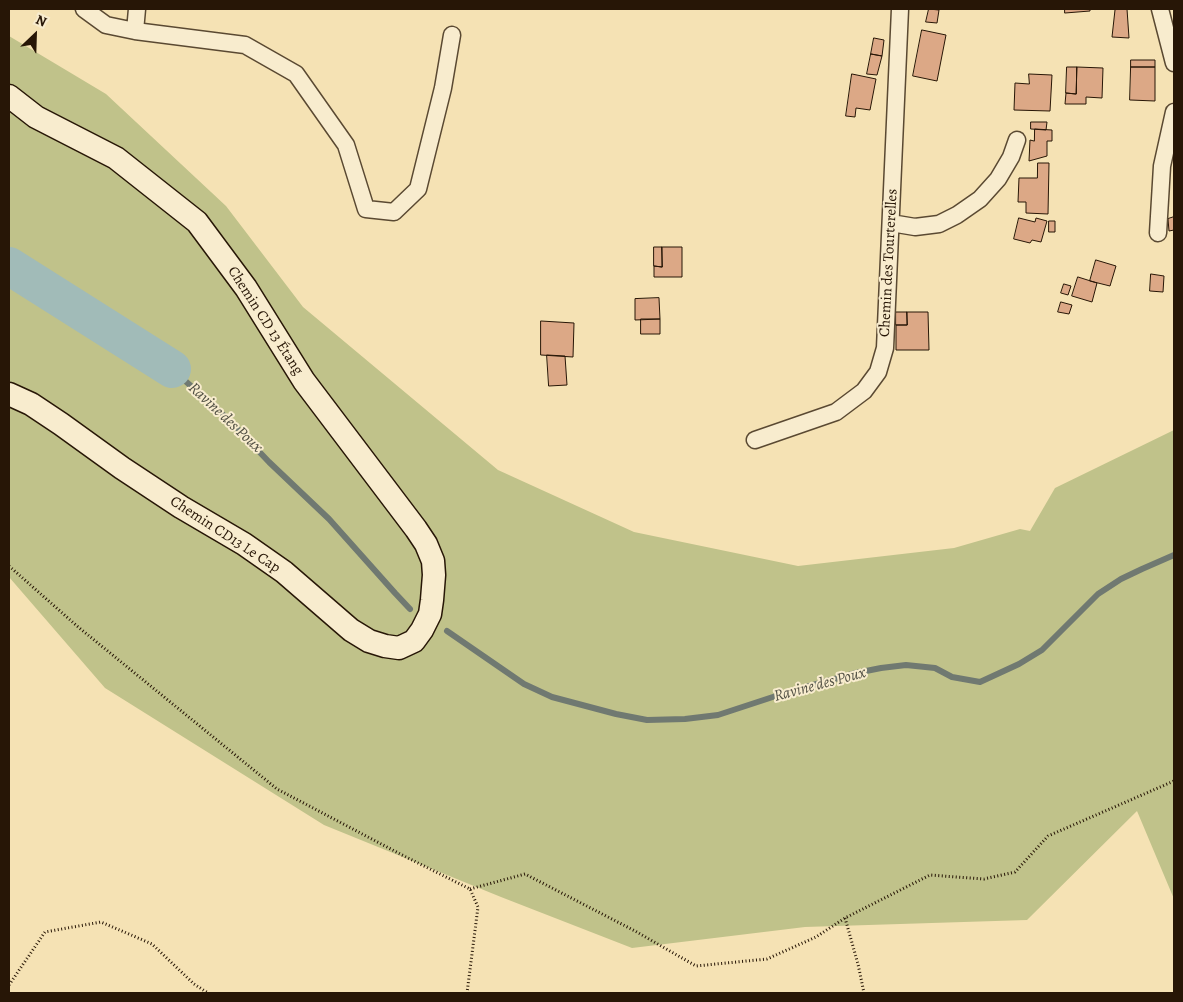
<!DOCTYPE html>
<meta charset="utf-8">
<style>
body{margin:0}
#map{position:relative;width:1183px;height:1002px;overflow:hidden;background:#f5e2b4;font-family:Alegreya,serif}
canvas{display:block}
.frame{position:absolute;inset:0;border:10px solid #271606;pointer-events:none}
.north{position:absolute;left:10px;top:10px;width:50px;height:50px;-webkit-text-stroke:4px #f8ecce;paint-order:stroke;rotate:24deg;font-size:14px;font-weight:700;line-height:20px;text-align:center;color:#271606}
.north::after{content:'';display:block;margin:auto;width:18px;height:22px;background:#271606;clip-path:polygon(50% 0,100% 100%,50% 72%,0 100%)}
</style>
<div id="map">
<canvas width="1183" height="1002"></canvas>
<div class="frame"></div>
<div class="north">N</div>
</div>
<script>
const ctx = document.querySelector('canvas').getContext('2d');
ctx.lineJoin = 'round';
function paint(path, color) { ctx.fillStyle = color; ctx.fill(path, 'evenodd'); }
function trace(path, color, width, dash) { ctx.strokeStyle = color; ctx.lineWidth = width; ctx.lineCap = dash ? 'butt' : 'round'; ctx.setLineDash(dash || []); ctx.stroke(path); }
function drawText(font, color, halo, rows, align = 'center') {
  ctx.font = font + ' Alegreya,serif'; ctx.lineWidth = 4; ctx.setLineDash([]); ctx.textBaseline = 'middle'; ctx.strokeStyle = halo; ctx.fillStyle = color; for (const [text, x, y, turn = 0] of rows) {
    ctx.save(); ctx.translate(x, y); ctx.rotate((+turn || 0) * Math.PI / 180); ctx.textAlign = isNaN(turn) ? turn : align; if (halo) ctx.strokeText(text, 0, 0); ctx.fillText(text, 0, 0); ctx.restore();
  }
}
const green = new Path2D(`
 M9,36L106,94L226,206L303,307L498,470L634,532L798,566L954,548L1020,529L1030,531L1055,488L1174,430V899L1137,811L1027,920L805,927L632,948L501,897L324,825L105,688L9,577Z`);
const stream = new Path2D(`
 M172,369L231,422L269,462L329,519L395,593L410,609
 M447,631L524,684L552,697L616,714L647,720L685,719L718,715L788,692L856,673L881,668L906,665L935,668L952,677L980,682L1019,664L1042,650L1098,594L1121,579L1142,569L1174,555`);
const river = new Path2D(`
 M9,266L172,369`);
const building = new Path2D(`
 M929,9L939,10L937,23L926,22Z
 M1065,9H1090V11L1065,13Z
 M1127,9L1129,38L1112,37L1115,10Z
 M922,30L946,35L937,81L913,76Z
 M874,38L884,40L882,56L871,54Z
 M871,54L882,56L877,75L867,74Z
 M1131,60H1155V67H1131Z
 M1067,67H1077L1076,94L1066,93Z
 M1077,67L1103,68L1102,98L1086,97V104H1065L1066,93L1076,94Z
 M1131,67H1155V101L1130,100Z
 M852,74L876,79L870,110L856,108L855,117L846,116Z
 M1029,74L1052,75L1050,111L1014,110L1015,83L1029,84Z
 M1031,122H1047L1046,130L1031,129Z
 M1035,129L1052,130V141H1047V156L1029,161L1030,140L1034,141Z
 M1038,163H1049L1048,214L1026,213V202H1018L1019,178H1037Z
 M1174,217V230L1169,231L1168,219Z
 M1019,218L1035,222L1036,218L1047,221L1041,242L1032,240L1030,243L1014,239Z
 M1049,221H1055V232H1049Z
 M654,247H662V267L654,266Z
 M662,247H682V277H654V266L662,267Z
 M1096,260L1116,266L1110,286L1090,281Z
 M1151,274L1164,276L1163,292L1150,291Z
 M1078,277L1097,283L1092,302L1072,296Z
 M1064,284L1071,286L1068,295L1061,293Z
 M659,298L660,319L635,320V299Z
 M1061,302L1072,305L1069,314L1058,312Z
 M896,312H907V325H896Z
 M907,312H928L929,350H896V325H907Z
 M641,319H660V334H641Z
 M541,321L574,323L573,357L541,355Z
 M547,355L565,356L567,385L549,386Z`);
const path = new Path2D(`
 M9,566L77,626L277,789L404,856L470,889L478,907L467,993
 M470,889L525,874L635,931L696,966L767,959L816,937L845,918L930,875L984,879L1015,872L1048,836L1174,781
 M845,918L858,964L864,993
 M9,985L45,932L101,922L152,944L194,984L208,993`);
const street = new Path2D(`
 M84,9L106,25L135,31L137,9
 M1160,9L1174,63
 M135,31L245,45L296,74L346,145L366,209L394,212L418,189L443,88L452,35
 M891,223L915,227L939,224L957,215L980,199L998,179L1011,157L1017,140
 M1158,233L1162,166L1174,112
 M755,440L836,412L864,391L878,372L885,348L900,9`);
const secondary = new Path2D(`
 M9,96L36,117L116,158L197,222L246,288L304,381L416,529L426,544L433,561L434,575L432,600L430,614L422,630L414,641L399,648L385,646L369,641L351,630L284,572L244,544L181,507L122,468L61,424L31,404L9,394`);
const streetNames = [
 ["Chemin des Tourterelles",889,263,-87],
 ["Chemin CD 13 Étang",265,321,57],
 ["Chemin CD13 Le Cap",225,535,33]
];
const waterNames = [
 ["Ravine des Poux",225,418,43],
 ["Ravine des Poux",820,685,-15]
];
paint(green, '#c0c28a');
trace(stream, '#707971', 6);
trace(river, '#a1bbb8', 38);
paint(building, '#dca886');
trace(building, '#271606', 1);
trace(street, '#5a4932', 19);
trace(secondary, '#271606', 25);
trace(path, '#271606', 3, [1, 2.5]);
trace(street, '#f8ecce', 16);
trace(secondary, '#f8ecce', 22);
drawText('15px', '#271606', '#f8ecce', streetNames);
drawText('italic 16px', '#525044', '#f8ecce', waterNames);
</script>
